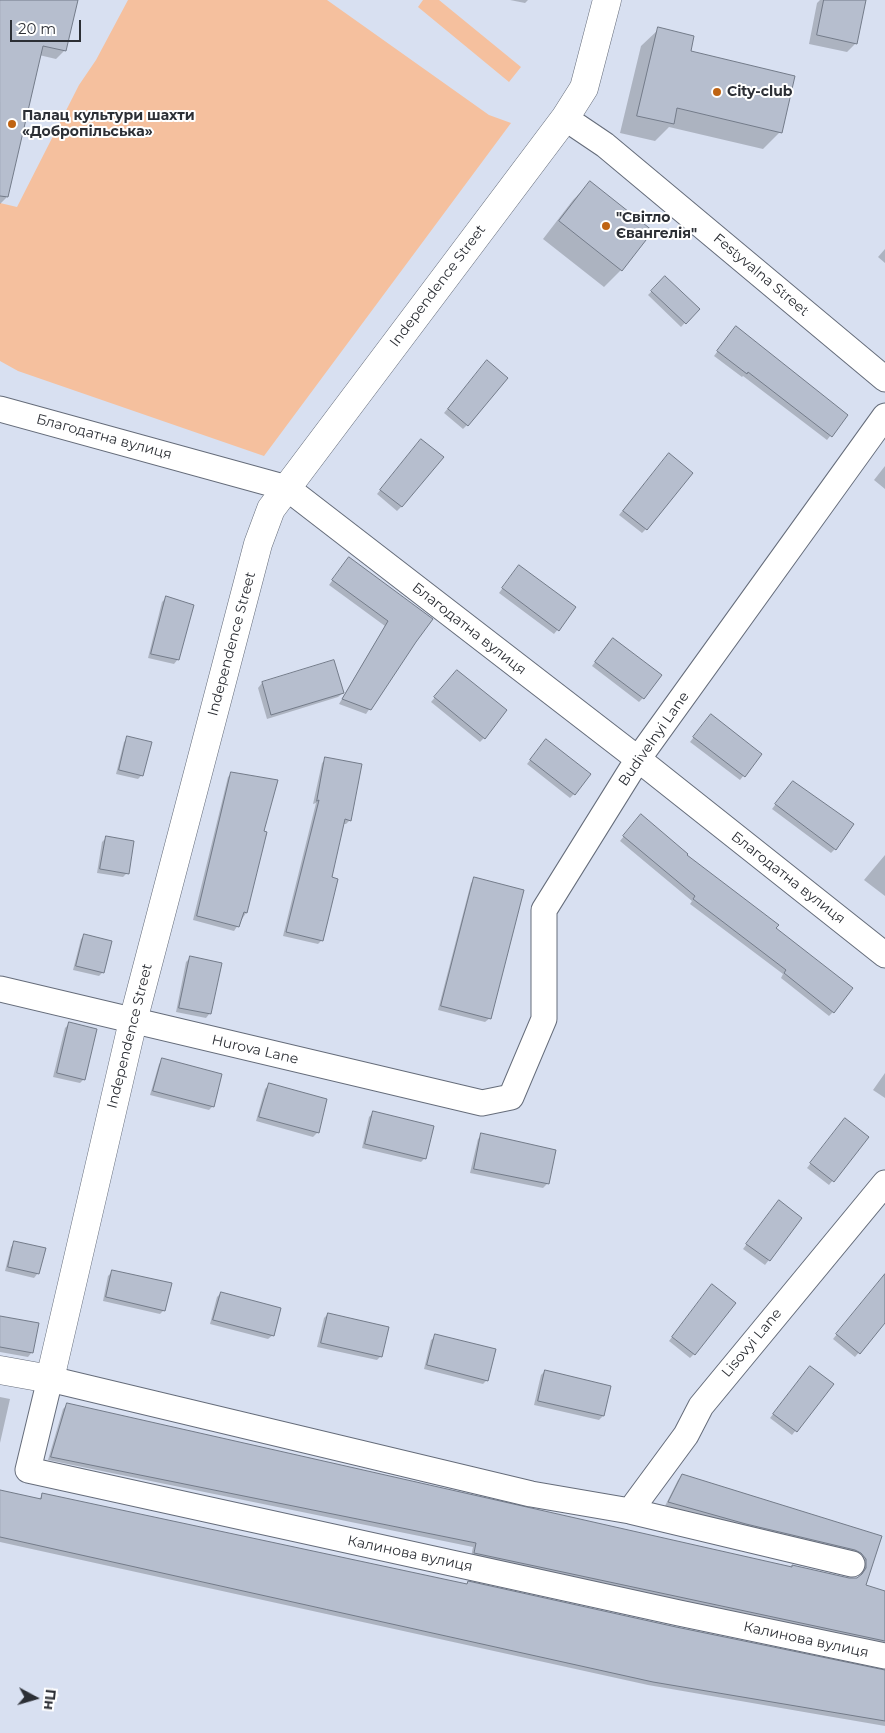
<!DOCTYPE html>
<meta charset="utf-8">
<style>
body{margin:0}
#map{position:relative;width:885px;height:1733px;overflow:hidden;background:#d8e0f1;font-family:Montserrat,sans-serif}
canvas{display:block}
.north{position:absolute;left:10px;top:1673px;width:50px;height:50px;-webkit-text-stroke:4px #fff;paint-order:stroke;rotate:96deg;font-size:14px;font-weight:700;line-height:20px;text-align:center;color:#2c2f35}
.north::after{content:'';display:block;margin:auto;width:18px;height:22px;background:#2c2f35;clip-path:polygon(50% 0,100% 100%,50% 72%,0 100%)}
.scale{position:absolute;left:10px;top:20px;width:71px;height:22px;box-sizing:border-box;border:2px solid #2c2f35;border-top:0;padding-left:6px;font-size:15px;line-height:18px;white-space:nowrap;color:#2c2f35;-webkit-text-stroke:4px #fff;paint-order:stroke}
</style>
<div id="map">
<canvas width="885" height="1733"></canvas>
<div class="north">Пн</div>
<div class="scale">20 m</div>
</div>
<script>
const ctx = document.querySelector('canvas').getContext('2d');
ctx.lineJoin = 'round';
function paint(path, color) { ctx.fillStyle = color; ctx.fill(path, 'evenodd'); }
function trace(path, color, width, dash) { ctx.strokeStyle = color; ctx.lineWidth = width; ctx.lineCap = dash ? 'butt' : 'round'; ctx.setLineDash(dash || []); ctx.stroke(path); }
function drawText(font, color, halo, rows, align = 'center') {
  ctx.font = font + ' Montserrat,sans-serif'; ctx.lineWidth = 4; ctx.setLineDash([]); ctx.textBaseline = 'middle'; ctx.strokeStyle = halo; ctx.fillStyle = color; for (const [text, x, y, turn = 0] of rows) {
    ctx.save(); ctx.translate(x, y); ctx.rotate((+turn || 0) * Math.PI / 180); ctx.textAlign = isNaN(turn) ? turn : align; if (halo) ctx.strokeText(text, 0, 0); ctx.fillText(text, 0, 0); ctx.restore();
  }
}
const green = new Path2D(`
 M128,0H327L489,115L511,123L264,456L18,371L0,361V203L17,207L79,85L96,60Z
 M423,0H439L521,67L509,82L418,7Z`);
const shadow = new Path2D(`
 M0,0H77L65,50L56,59L39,55L6,198L0,204Z
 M510,0H528L525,3Z
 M820,0H855L856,43L847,52L809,44L817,3Z
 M659,29L689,52L780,132L763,149L669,127L655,141L620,133L641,46Z
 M590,183L621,270L604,287L543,239L573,200Z
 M885,249V263L878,257Z
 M665,278L698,309L681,327L648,295Z
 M732,332L847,415L827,440L743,376L742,377L714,356Z
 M483,366L467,425L463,429L444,413Z
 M417,444L401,507L397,511L377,494Z
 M665,459L646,529L642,533L619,515Z
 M885,466V489L874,480Z
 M345,563L415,641L366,714L339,704L385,626L329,585Z
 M515,571L575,608L554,634L499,593Z
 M166,598L178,659L174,664L148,658L162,602Z
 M609,643L643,698L639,702L592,666Z
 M333,662L343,693L338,697L267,719L258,688L262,683Z
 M453,676L484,738L480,742L431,702Z
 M707,720L760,755L740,780L690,742Z
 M128,738L142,775L138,779L116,774L124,742Z
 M542,745L574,794L570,798L527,764Z
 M326,759L350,820L346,824H343L330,878L322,940L318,944L283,936L316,803L313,804L322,763Z
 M232,773L263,832L246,913L234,931L193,920L228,777Z
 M789,786L835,849L831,853L772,809Z
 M637,820L685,855L775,929L833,1012L829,1016L781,978L783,974L690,904L692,901L620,841Z
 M107,837L127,873L123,877L97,873L102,842Z
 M885,855V896L864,880Z
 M475,879L490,1018L485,1022L438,1010L471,883Z
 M85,935L103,972L99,976L73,970L81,939Z
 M190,958L210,1013L206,1018L176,1012L186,962Z
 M69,1024L84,1079L80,1083L53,1077L65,1028Z
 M163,1060L213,1106L209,1110L150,1095L159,1064Z
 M885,1073V1098L873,1090Z
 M269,1085L325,1100L317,1133L313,1137L256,1121L265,1089Z
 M373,1113L425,1158L421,1162L362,1148L369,1117Z
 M841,1124L867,1138L829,1185L807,1168Z
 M482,1135L555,1151L547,1184L543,1188L470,1173L478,1139Z
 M775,1206L801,1218L765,1265L743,1249Z
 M15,1242L38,1273L34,1278L5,1271L11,1247Z
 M112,1272L164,1310L160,1314L103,1301L108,1276Z
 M885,1277V1321L855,1357L833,1339L880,1281Z
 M708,1290L694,1354L690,1358L669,1341Z
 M221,1293L273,1335L268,1339L210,1324L217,1297Z
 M328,1314L381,1356L377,1360L317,1347L324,1318Z
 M0,1317L32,1352L28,1357L0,1352Z
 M436,1336L487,1380L483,1384L424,1369L431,1340Z
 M545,1371L603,1416L599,1420L534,1405L541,1375Z
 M806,1371L832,1384L792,1435L770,1418Z
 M0,1397L10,1399L0,1443Z
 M67,1405L790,1568L793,1566L849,1579H857L862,1573V1564L665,1506L678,1480L682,1476L881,1537L865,1586L885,1592V1646L471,1557L473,1547L48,1460L63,1409Z
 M0,1491L39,1499L43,1495L466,1585L468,1583L885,1671V1726L648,1685L0,1542Z`);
const building = new Path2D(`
 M0,0H78L66,51L43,46L8,197L0,196Z
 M824,0H866L857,44L817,35Z
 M658,27L694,36L691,51L795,76L782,133L677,108L674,124L637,116Z
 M590,181L653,231L622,271L559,221Z
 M665,276L700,309L686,324L651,291Z
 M736,326L848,415L832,437L748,372L747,374L717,351Z
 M487,360L508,378L468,426L448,409Z
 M421,439L444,457L402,507L380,490Z
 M669,453L693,473L647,530L623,511Z
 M349,557L433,619L416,642L371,710L342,699L388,621L332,580Z
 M519,565L576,607L559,631L502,588Z
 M166,596L194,605L179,660L151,654Z
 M613,638L662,675L644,699L595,662Z
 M334,660L344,693L271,715L262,682Z
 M457,670L507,710L485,739L434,697Z
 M711,714L762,754L745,777L693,737Z
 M127,736L152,742L143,776L119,770Z
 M546,739L591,774L575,795L530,760Z
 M325,757L362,764L351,821L345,819L332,877L338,879L323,941L286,932L319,800L317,801Z
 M231,772L278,780L264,831L267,832L247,913L244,912L239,927L197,916Z
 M793,781L854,824L836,850L775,804Z
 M641,814L688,854L687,855L779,925L776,928L853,988L834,1013L784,973L786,970L693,899L695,896L623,836Z
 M106,836L134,841L129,874L100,869Z
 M474,877L524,890L491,1019L441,1006Z
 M84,934L112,941L104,973L76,966Z
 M190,956L222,963L211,1014L179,1008Z
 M69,1022L97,1029L85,1080L57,1073Z
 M162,1058L222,1074L214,1107L153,1091Z
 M269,1083L327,1099L319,1133L259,1117Z
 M373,1111L434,1126L426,1159L365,1144Z
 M845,1118L869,1137L834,1182L810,1163Z
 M481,1133L556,1150L549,1184L474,1169Z
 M779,1200L802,1218L770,1261L746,1244Z
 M14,1241L46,1248L39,1274L8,1267Z
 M112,1270L172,1283L165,1311L106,1297Z
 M885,1274V1323L860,1354L836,1334Z
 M712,1284L736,1303L695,1355L672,1337Z
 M221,1292L281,1308L274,1336L213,1320Z
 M328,1313L389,1327L382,1357L321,1343Z
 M0,1316L39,1323L33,1353L0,1347Z
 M435,1334L496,1349L488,1381L427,1365Z
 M810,1366L834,1384L797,1432L773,1414Z
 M545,1370L611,1386L604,1416L538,1401Z
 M67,1403L792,1567V1565L849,1578H857L862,1574L866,1568V1559L861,1553L855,1550L746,1524L668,1502L682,1474L882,1536L866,1585L885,1591V1641L474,1553L476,1543L51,1457Z
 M0,1490L41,1499L42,1493L467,1584L468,1581L676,1627L885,1670V1721L653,1682L0,1537Z`);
const minor = new Path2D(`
 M565,118L605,145L885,379
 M0,409L287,488L638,759L885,955
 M0,989L482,1103L511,1097L544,1019V910L638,759L885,416
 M630,1511L686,1435L701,1406L885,1183
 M852,1564L630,1511L531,1494L50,1379L28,1470L679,1613L885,1656`);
const tertiary = new Path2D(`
 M0,1370L50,1379L133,1021L258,544L271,509L565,118L584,88L607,0`);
const markers = [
 [717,92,5,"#bf6312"],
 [12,124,5,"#bf6312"],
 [606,226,5,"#bf6312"]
];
const poiNames = [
 ["City-club",727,92],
 ["Палац культури шахти",22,116],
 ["«Добропільська»",22,132],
 ["\"Світло",616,218],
 ["Євангелія\"",616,234]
];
const streetNames = [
 ["Festyvalna Street",761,275,40],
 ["Independence Street",438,286,-53],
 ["Благодатна вулиця",104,437,15],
 ["Благодатна вулиця",469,629,38],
 ["Independence Street",232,644,-75],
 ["Budivelnyi Lane",654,739,-55],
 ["Благодатна вулиця",788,878,38],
 ["Independence Street",130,1036,-76],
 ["Hurova Lane",255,1050,13],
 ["Lisovyi Lane",752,1343,-50],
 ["Калинова вулиця",410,1554,12],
 ["Калинова вулиця",806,1640,12]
];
paint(green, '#f5c09e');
paint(shadow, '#0003');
paint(building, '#b6bece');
trace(building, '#737b89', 1);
trace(minor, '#656c7a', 27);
trace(tertiary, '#656c7a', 29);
trace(minor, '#fff', 25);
trace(tertiary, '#fff', 28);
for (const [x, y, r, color] of markers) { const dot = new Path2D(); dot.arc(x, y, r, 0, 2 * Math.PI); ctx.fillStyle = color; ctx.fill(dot); trace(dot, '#fff', 2); }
drawText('bold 14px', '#2c2f35', '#fff', poiNames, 'left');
drawText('14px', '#2c2f35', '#fff', streetNames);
</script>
